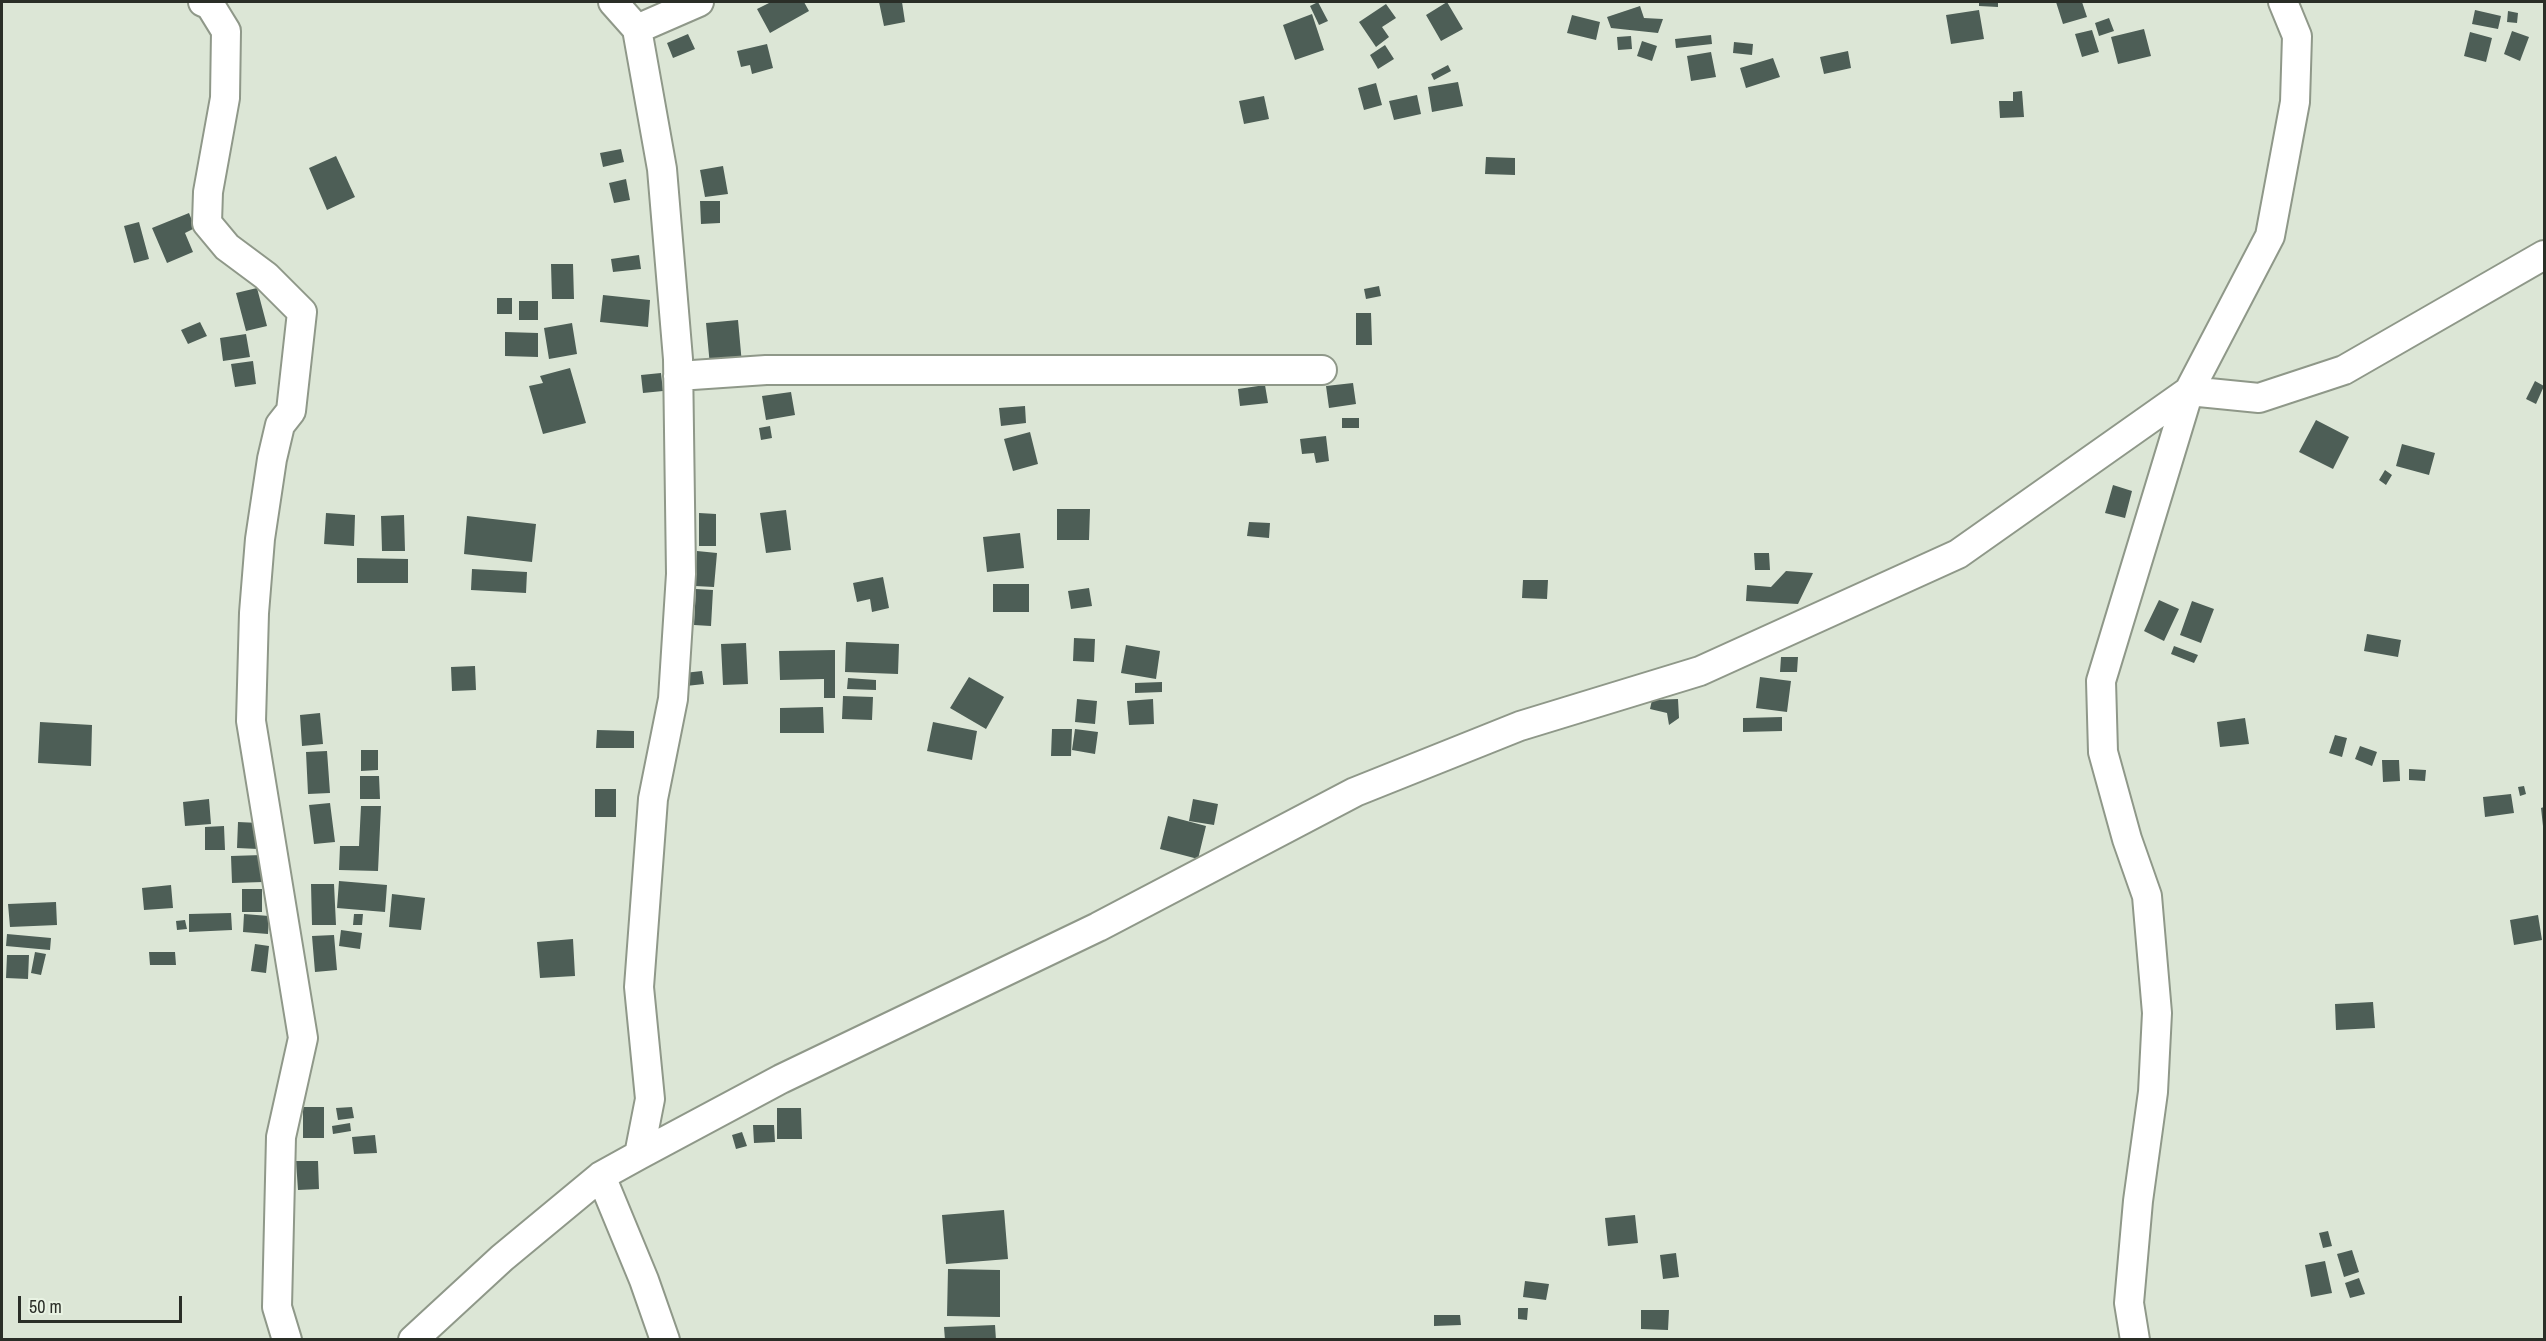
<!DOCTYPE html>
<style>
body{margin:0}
#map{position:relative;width:2546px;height:1341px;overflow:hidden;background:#dce6d6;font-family:"Archivo Narrow",sans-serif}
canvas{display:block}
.frame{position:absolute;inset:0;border:3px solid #2a2e27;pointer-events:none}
.scale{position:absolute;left:18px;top:1296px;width:164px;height:27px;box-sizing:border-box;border:3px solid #2a2e27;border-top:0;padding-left:8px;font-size:18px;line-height:21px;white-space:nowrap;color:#2a2e27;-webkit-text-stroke:4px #e9f3e3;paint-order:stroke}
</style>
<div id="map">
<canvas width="2546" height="1341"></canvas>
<div class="frame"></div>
<div class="scale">50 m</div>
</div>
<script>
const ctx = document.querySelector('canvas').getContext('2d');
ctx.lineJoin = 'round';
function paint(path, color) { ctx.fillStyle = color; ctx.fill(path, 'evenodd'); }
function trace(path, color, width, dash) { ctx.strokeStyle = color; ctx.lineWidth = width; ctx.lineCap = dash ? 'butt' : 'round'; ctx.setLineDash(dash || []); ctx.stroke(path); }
const building = new Path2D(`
 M771,2H804L809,11L770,33L757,9Z
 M879,2H902L905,22L884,26Z
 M1318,2L1328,21L1319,25L1310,6Z
 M1447,2L1463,29L1441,41L1426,15Z
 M1979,2H1998V7L1979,6Z
 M2056,2H2082L2087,17L2063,24Z
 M1386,4L1396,18L1382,27L1389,37L1376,47L1359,22Z
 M1640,6L1644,18L1663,19L1658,33L1611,28L1607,17Z
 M1979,10L1984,39L1951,44L1946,15Z
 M2475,10L2501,16L2498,29L2472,24Z
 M2508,11L2518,13L2517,23L2507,22Z
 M1312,14L1324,50L1295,60L1283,25Z
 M1572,15L1600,22L1596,40L1567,33Z
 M2109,18L2114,31L2099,36L2095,23Z
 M2144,29L2151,56L2118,64L2111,37Z
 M2092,30L2099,52L2082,57L2075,34Z
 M2512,31L2529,37L2520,61L2504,54Z
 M2470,32L2492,38L2486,62L2464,56Z
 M688,34L695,49L673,58L667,43Z
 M1711,35L1712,44L1676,48L1675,39Z
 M1631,36L1632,49L1618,50L1617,37Z
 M1642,41L1657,46L1652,61L1637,56Z
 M1734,42L1753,44L1752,55L1733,53Z
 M767,44L773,68L752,74L750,65L741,67L737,51Z
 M1385,45L1394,59L1378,69L1370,55Z
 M1848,51L1851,68L1824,74L1820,57Z
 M1711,52L1716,77L1691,81L1687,56Z
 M1773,58L1780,77L1746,88L1740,68Z
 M1448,65L1451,71L1434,80L1431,74Z
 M1458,82L1463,106L1432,112L1428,87Z
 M1376,83L1382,105L1364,110L1358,88Z
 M2022,91L2024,117L2000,118L1999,101H2013V92Z
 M1417,95L1421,114L1394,120L1389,101Z
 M1264,96L1269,119L1244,124L1239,101Z
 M621,149L624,162L603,167L600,153Z
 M336,156L355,197L327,210L309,168Z
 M1486,157L1515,158V175L1485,174Z
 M723,166L728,194L705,197L700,170Z
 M626,179L630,200L614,203L609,183Z
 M700,201H720V223L701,224Z
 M189,213L195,228L185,233L193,252L167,263L152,228Z
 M139,222L149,259L134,263L124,226Z
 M639,255L641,269L613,272L611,259Z
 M551,264H573L574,299H552Z
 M1379,286L1381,296L1366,299L1364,289Z
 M257,288L267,326L246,331L236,293Z
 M603,295L650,300L648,327L600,322Z
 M497,298H512V314H497Z
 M519,301H538V320H519Z
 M1356,313H1371L1372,345H1356Z
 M738,320L742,364L710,366L706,323Z
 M200,322L207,336L188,344L181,330Z
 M572,323L577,354L549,359L544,328Z
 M505,332L538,333V357L505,356Z
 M246,334L250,357L223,361L220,338Z
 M253,361L256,384L235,387L231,364Z
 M570,368L586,423L543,434L529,386L543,383L540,376Z
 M661,373L663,391L643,393L641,375Z
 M2535,381L2544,386L2536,404L2526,399Z
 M1353,383L1356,404L1329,408L1326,386Z
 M1265,385L1268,403L1240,406L1238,389Z
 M791,392L795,415L766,420L762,396Z
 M1025,406L1026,423L1001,426L999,408Z
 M1342,418H1359V428H1342Z
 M2316,420L2349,437L2333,469L2299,452Z
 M770,426L772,438L761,440L759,428Z
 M1030,432L1038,464L1013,471L1004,439Z
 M1326,436L1329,461L1316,463L1314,453L1302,454L1300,439Z
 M2402,444L2435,453L2429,475L2396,466Z
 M2385,470L2392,475L2386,485L2379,480Z
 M2113,485L2132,491L2125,518L2105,513Z
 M1057,509H1090L1089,540H1057Z
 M786,510L791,550L766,553L760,513Z
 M326,513L355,515L354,546L324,544Z
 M699,513L716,514V546H699Z
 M404,515L405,551H382L381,516Z
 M467,516L536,524L532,562L464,554Z
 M1249,522L1270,523L1269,538L1247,536Z
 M1020,533L1024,568L987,572L983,537Z
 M697,551L717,553L714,587L695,586Z
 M1754,553H1769L1770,570H1755Z
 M357,558L408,559V583H357Z
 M472,569L527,572L526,593L471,590Z
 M1786,571L1813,573L1798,604L1746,601L1747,585L1771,587Z
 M883,577L889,608L872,612L870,599L857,602L853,583Z
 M1523,580H1548L1547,599L1522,598Z
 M993,584H1029V612H993Z
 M1089,588L1092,606L1071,609L1068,591Z
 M696,589L713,590L711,626L694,625Z
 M2159,600L2179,609L2164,641L2144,631Z
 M2192,601L2214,609L2201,643L2180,635Z
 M2367,634L2401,640L2398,657L2364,651Z
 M1074,638L1095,639L1094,662L1073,661Z
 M846,642L899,644L898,674L845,672Z
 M746,643L748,684L723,685L721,644Z
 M1126,645L1160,651L1156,679L1121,673Z
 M2174,646L2198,655L2194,663L2171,654Z
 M835,650V698H824V679L780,680L779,651Z
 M1781,657H1798L1797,672H1780Z
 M475,666L476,690L452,691L451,667Z
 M702,671L704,684L686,686L684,673Z
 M969,677L1004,697L986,729L950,708Z
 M1760,677L1791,681L1787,712L1756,708Z
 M848,678L876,680V690L847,689Z
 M1162,682V692L1135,693V683Z
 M843,696L873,697L872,720L842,719Z
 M1077,699L1097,701L1095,724L1075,722Z
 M1153,699L1154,724L1129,725L1127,701Z
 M1678,699L1679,718L1669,725L1667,713L1650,709L1652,700Z
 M823,707L824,733H780V708Z
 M320,713L323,744L302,746L300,715Z
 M1782,717V731L1743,732V718Z
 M2245,718L2249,744L2220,747L2217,722Z
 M40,722L92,725L91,766L38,763Z
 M933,722L977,731L972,760L927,751Z
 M1052,729H1072L1071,756H1051Z
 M1075,729L1098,732L1095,754L1072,750Z
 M597,730L634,731V748H596Z
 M2335,735L2347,738L2342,757L2329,753Z
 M2360,746L2377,752L2372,766L2355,759Z
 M361,750H378V770L361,771Z
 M327,751L330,793L308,794L306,752Z
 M2382,760H2399L2400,781L2383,782Z
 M2409,769L2426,770L2425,781L2409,780Z
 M360,776H379L380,799H360Z
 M2524,786L2526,794L2520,796L2518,787Z
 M595,789H616V817H595Z
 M2511,794L2514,813L2485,817L2483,797Z
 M209,799L211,824L185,826L183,802Z
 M1193,799L1218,804L1214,825L1189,821Z
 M330,803L335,842L314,844L309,805Z
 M361,806H381L378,871L339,870L340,846H359Z
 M2544,807V826H2543L2541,808Z
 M1168,816L1206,826L1198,859L1160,849Z
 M238,822L259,823L258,849L237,848Z
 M224,826L225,850H205V827Z
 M262,855L263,882L232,883L231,856Z
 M339,881L387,885L385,912L337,908Z
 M311,884H334L336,925H312Z
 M171,885L173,908L144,910L142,888Z
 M242,889H262V912H242Z
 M392,894L425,898L421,930L389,927Z
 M56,902L57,925L10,927L8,904Z
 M231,913L232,930L189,932V914Z
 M244,914L269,916L268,934L243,932Z
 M354,914H363L362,925H353Z
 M2538,915L2542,940L2514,945L2510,920Z
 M185,920L187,929L177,930L176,921Z
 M341,930L362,933L360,949L339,946Z
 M7,934L51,938L50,950L6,946Z
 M334,935L337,970L315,972L312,936Z
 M573,939L575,976L540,978L537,942Z
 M255,944L269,946L266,973L251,971Z
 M35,952L46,954L41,975L31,973Z
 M149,952H175L176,965H150Z
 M7,955H29L28,979L6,978Z
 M2373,1002L2375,1028L2336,1030L2335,1004Z
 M303,1107H324V1138H303Z
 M352,1107L354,1118L338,1120L336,1108Z
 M777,1108H801L802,1139H777Z
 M350,1123L351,1131L333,1134L332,1126Z
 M753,1125H774L775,1142L754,1143Z
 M742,1132L747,1146L736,1149L732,1135Z
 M375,1135L377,1153L354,1154L352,1137Z
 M296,1161H318L319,1189L298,1190Z
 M1004,1210L1008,1259L946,1264L942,1215Z
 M1635,1215L1638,1243L1608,1246L1605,1218Z
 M2328,1231L2332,1246L2323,1248L2319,1233Z
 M2352,1250L2359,1272L2344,1277L2337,1254Z
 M1676,1253L1679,1277L1663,1279L1660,1255Z
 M2325,1261L2332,1293L2311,1297L2305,1265Z
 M948,1269L1000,1270V1317L947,1316Z
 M2359,1278L2365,1294L2350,1298L2345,1283Z
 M1525,1281L1549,1284L1546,1300L1523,1297Z
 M1518,1308H1528L1527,1320L1518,1319Z
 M1641,1310H1669L1668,1330L1641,1329Z
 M1434,1315H1460L1461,1325L1434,1326Z
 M995,1325L996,1340H945L944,1327Z`);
const minor = new Path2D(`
 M203,2L210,5L226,31L225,98L208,192L207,223L227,247L266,276L302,312L291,411L280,425L272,459L260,539L254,613L251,721L303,1038L281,1137L277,1307L287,1340
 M613,2L637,29L662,169L678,359L681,574L673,699L653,799L639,987L650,1099L639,1155
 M637,29L699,2
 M678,376L766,370H1322
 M601,1176L644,1280L665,1340
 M413,1340L502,1258L601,1176L639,1155L781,1079L1098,927L1355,792L1520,726L1700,671L1958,554L2189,391L2259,398L2344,370L2544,255
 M2135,1340L2129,1303L2138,1201L2153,1092L2157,1013L2147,896L2127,839L2103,752L2101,681L2189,391L2270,236L2295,102L2297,36L2283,2`);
paint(building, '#4d5e56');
trace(minor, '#8f9889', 32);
trace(minor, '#fff', 28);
</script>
